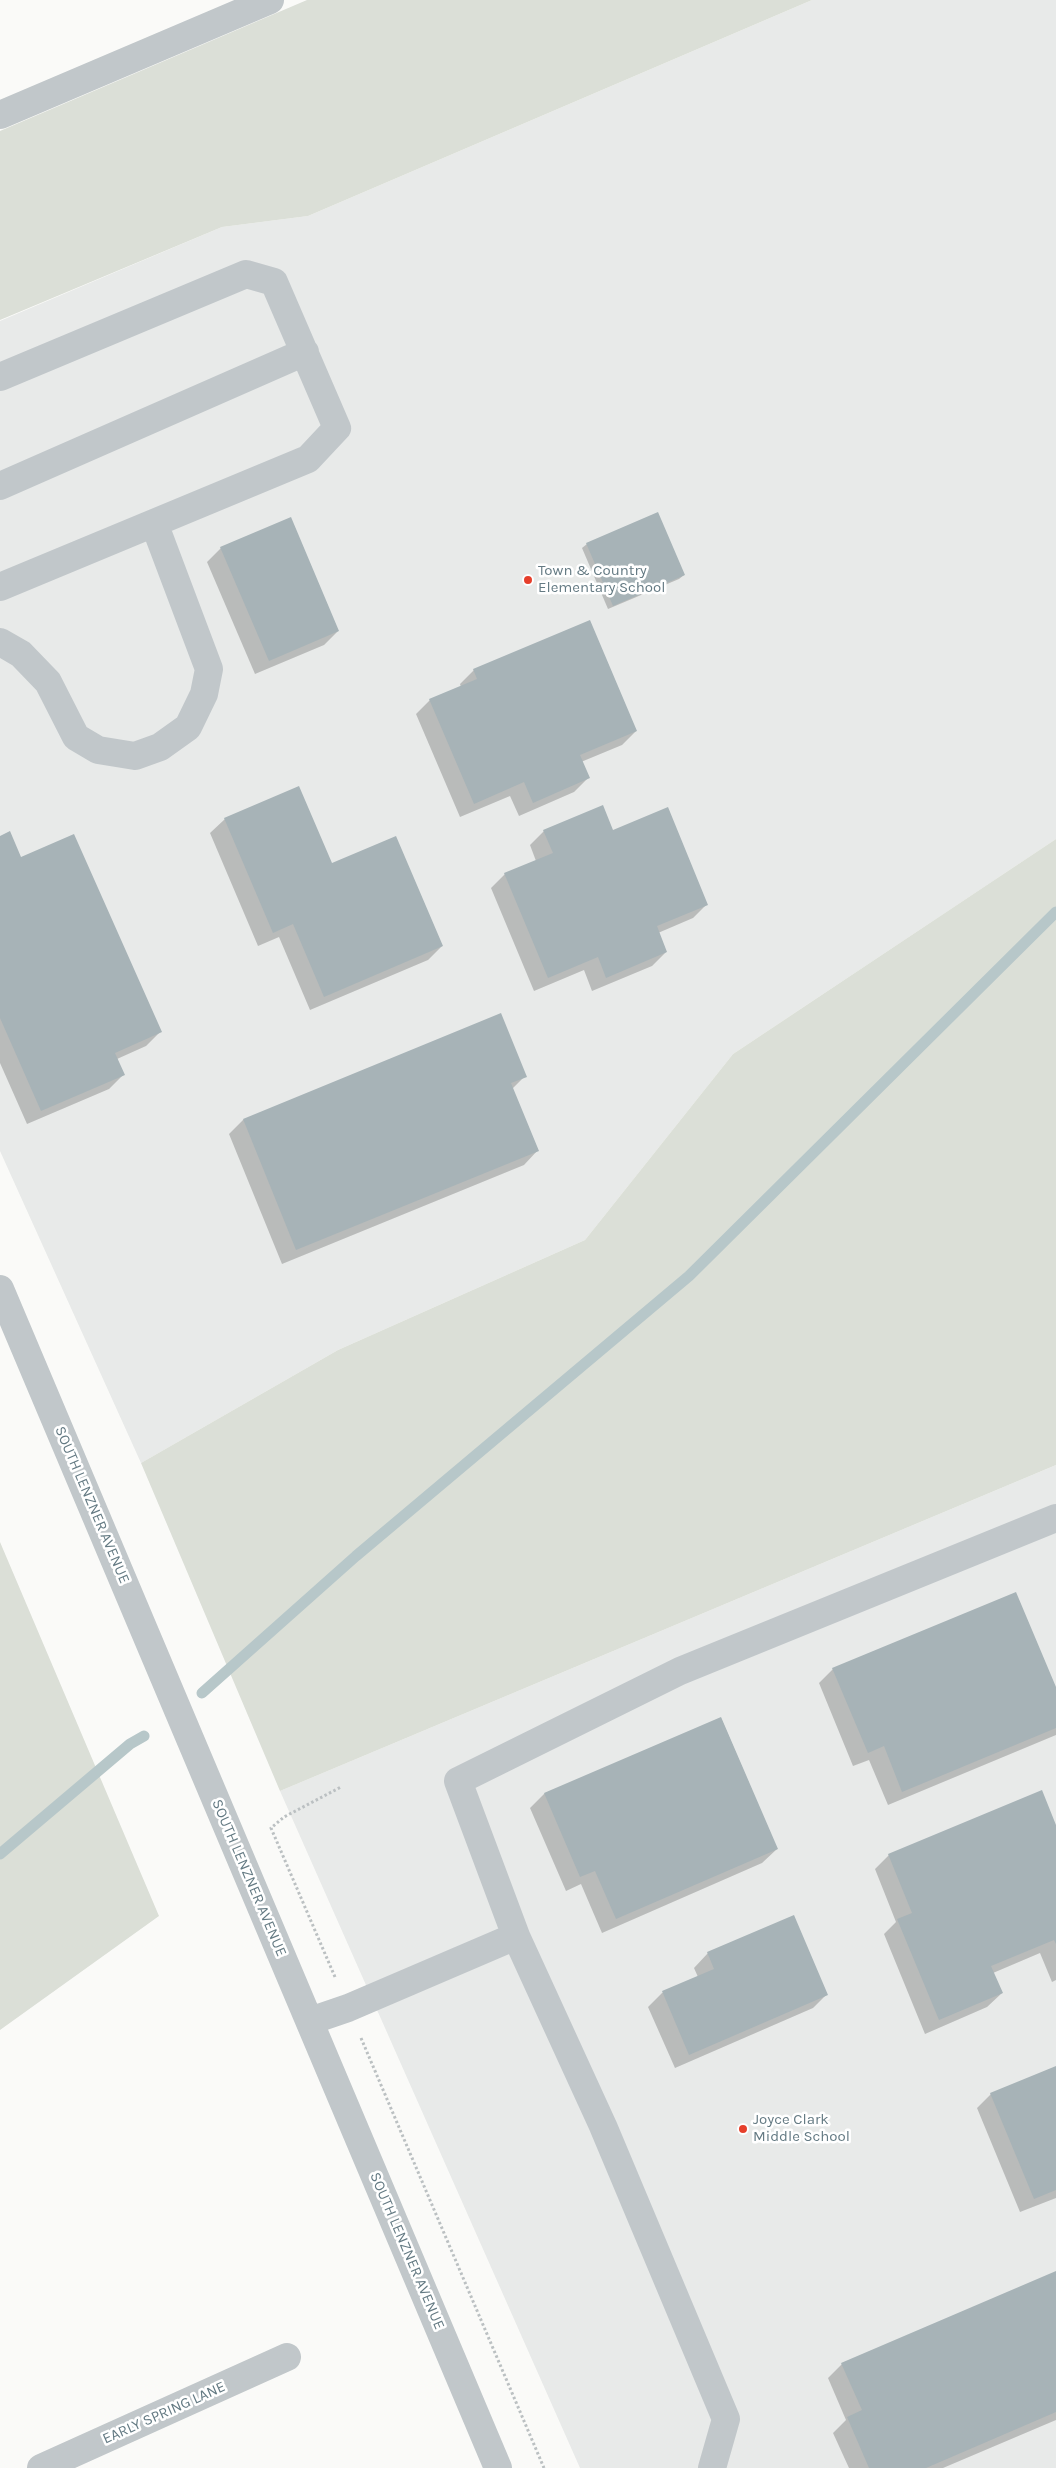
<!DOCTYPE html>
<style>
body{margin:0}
canvas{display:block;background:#fafaf8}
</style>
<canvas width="1056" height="2468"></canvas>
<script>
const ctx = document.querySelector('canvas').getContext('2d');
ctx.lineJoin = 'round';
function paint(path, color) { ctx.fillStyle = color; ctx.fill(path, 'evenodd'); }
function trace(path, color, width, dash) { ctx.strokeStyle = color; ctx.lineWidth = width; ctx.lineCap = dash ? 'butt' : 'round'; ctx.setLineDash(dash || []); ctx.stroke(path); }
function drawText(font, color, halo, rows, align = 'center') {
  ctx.font = font + ' Karla,sans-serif'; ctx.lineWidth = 5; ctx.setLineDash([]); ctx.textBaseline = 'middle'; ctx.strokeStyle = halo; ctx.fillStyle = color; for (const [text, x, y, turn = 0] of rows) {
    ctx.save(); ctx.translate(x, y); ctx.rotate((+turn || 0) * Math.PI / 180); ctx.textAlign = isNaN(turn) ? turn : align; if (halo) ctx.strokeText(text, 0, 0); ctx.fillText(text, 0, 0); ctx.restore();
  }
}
const built = new Path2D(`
 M812,0H1056V839L733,1054L585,1240L338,1350L141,1463L0,1151V321L222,227L308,216Z
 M1056,1465V2468H580L280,1791Z`);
const green = new Path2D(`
 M307,0H812L308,216L222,227L0,320V131Z
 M1056,839V1465L280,1791L141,1463L338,1350L585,1240L733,1054Z
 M0,1542L159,1916L0,2030Z`);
const shadow = new Path2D(`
 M587,544L684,575L679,579L608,609L582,548Z
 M221,548L338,631L324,645L255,674L207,562Z
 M474,670L636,731L622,745L581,762L588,778L574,792L519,816L510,796L460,817L416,714L430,700L461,687L460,684Z
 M299,788L331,865L442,946L428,960L310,1010L279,937L258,946L210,833L225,819Z
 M544,831H612L707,904L693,918L658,933L666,952L652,966L592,991L584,970L534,991L491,888L505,874L536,861L530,845Z
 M0,837L160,1032L146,1046L117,1059L123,1075L109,1089L27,1124L0,1063Z
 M525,1076L512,1089L538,1150L524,1165L282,1264L229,1134L243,1120Z
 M833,1669L1056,1690V1735L888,1805L869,1760L853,1766L819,1683Z
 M721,1718L777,1849L762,1863L602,1933L581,1884L566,1891L530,1808L544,1794Z
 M1056,1828V1980L1052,1982L1040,1953L993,1973L1002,1993L987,2007L925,2034L884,1934L896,1922L875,1869L889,1855Z
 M708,1953L827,1994L813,2008L675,2068L648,2007L662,1993L698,1977L694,1968Z
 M1056,2068V2198L1020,2212L977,2108L991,2094Z
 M1056,2273V2420L943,2468H849L833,2433L846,2420L828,2378L842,2364Z`);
const stream = new Path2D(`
 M202,1693L356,1556L689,1276L1056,912
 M0,1854L130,1744L144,1736`);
const building = new Path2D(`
 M658,512L685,575L613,606L586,543Z
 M291,517L339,631L269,661L220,547Z
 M590,620L637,731L580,755L590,778L533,803L524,782L474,804L429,699L477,679L473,669Z
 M299,786L332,863L396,836L443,946L324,997L293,924L273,933L224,818Z
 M603,805L613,830L668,807L708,905L657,926L667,952L606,978L598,957L548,978L504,873L553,853L543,830Z
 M10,831L21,857L74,834L162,1032L115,1053L125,1075L41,1111L0,1018V836Z
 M501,1013L527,1077L511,1083L539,1151L296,1250L243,1119Z
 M1016,1592L1056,1687V1728L902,1792L884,1746L868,1753L832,1668Z
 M721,1717L778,1849L616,1919L595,1871L580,1877L544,1793Z
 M1042,1790L1056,1825V1944L1054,1940L991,1966L1003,1993L939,2020L897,1919L912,1913L888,1854Z
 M794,1915L828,1995L689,2055L662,1991L714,1969L707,1952Z
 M1056,2066V2190L1034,2199L990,2093Z
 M1056,2271V2412L926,2468H869L847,2417L862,2410L841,2363Z`);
const path = new Path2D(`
 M335,1977L271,1828L284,1817L341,1787
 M361,2038L544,2468`);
const minor = new Path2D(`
 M0,115L270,0
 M0,377L246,274L274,282L337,428L308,459L0,587
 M0,486L305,352
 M0,642L21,654L48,682L76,737L98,750L135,756L160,747L188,727L204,694L209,669L154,523
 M0,1289L498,2468
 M516,1936L603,2126L726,2419L712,2468
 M310,2021L348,2008L516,1936L458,1781L680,1671L1056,1518
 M41,2468L287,2357`);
const markers = [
 [528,580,5,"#e63f2b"],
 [743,2129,5,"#e63f2b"]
];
const poiNames = [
 ["Town & Country",538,571],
 ["Elementary School",538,588],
 ["Joyce Clark",753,2120],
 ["Middle School",753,2137]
];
const streetNames = [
 ["SOUTH LENZNER AVENUE",92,1505,67],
 ["SOUTH LENZNER AVENUE",249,1878,67],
 ["SOUTH LENZNER AVENUE",407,2251,67],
 ["EARLY SPRING LANE",164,2413,-24]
];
paint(built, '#e8eae9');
paint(green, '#dbdfd7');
paint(shadow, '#0003');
trace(stream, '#b7c7c9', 11);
paint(building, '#a7b3b7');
trace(path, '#bbc0c2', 3, [2.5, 2.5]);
trace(minor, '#c1c7ca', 28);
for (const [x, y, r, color] of markers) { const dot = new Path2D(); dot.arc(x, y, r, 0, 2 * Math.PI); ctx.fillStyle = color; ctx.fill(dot); trace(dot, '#fff', 2); }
drawText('15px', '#647a83', '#fff', poiNames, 'left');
drawText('15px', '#647a83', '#fff', streetNames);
</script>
